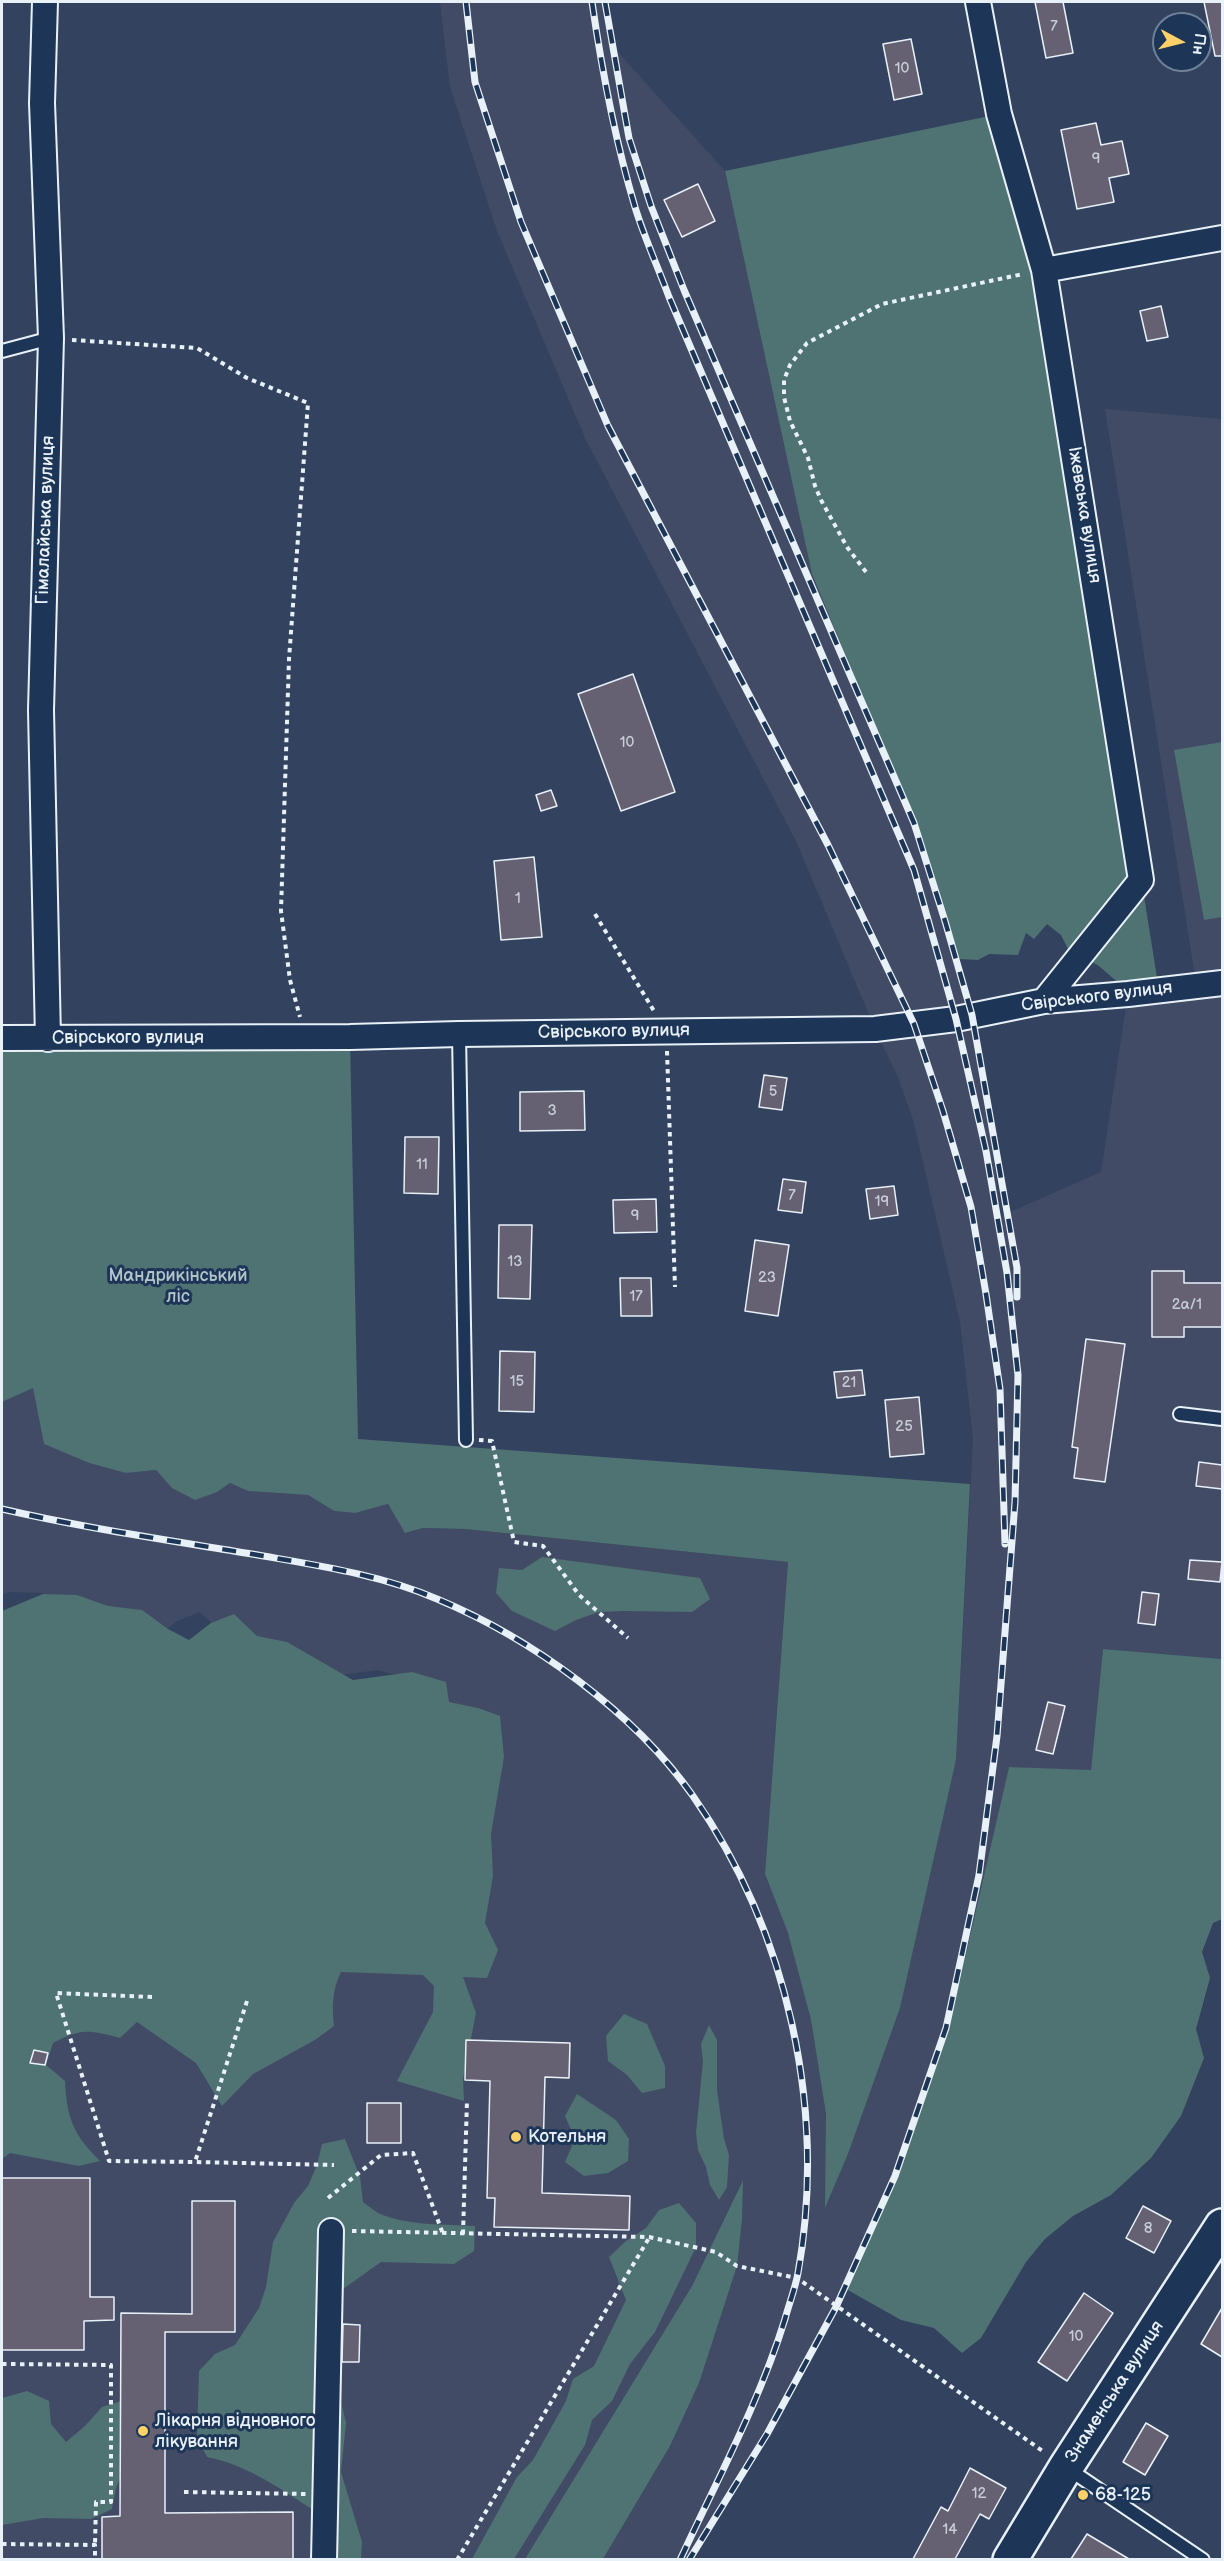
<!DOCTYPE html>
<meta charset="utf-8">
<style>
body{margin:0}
#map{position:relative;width:1224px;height:2561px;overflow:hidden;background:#33425f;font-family:"Balsamiq Sans",sans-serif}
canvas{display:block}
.frame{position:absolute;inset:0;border:3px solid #e8f1f8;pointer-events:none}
.north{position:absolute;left:1152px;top:12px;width:60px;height:60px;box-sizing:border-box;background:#1d3557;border:2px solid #6e8097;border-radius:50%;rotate:97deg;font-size:16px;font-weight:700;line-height:24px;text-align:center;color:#e8f1f8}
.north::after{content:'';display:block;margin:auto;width:21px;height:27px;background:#ffd166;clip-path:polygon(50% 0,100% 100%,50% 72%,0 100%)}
</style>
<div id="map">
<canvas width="1224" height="2561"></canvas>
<div class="frame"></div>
<div class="north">Пн</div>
</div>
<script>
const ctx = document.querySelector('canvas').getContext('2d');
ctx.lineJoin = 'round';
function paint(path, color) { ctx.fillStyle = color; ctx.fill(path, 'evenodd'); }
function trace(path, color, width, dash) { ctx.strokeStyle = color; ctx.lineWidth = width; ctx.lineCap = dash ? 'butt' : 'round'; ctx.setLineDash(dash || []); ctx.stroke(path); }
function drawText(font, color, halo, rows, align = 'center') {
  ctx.font = font + ' "Balsamiq Sans",sans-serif'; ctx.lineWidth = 6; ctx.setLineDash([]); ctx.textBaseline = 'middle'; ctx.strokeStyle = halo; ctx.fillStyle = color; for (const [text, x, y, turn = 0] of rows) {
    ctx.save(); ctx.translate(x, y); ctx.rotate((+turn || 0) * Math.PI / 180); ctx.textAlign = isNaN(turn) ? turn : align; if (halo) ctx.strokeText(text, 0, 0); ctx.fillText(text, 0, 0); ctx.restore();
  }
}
const built = new Path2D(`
 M440,2H606L608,41L725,171L812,574L896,778L958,959L985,1086L1001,1216L1101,1172L1128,994L1222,983V1659L1103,1649L1091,1771L1009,1767L950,2023L897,2174L846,2289L694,2559H603L670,2446L699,2383L737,2266L742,2181L692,2286L525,2559H2V2039L412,1680L378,1670L319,1678L223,1634L200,1612L177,1621L155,1638L43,1593L9,1592L2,1595V1402L33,1387L44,1444L89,1463L126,1473L156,1470L172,1488L217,1492L230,1483L248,1491L308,1495L334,1511L355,1513L388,1504L406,1533L423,1528L465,1529L788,1562L765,1874L788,1933L811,2020L826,2114V2206L848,2154L900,2008L956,1760L973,1439L960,1322L914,1123L898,1077L875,1029L796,841L585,438L497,231L450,87Z
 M1105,409L1222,419V972L1195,976Z`);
const green = new Path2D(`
 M999,114L1044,270L1159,990L1123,987L1099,966L1068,949L1061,935L1047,924L1034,939L1026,933L1018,955L989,954L978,960L958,959L896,778L812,574L725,171Z
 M1222,742V917L1204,920L1174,750Z
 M350,1037L358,1439L970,1484L956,1760L900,2008L848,2154L825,2208L826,2114L811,2020L788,1933L765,1874L788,1562L465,1529L423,1528L405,1533L388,1504L355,1513L334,1511L308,1495L248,1491L230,1483L217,1492L195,1500L172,1488L156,1470L126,1473L89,1463L44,1444L33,1388L2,1402V1038Z
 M542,1557L700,1578L710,1599L692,1612L623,1611L599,1612L576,1620L555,1631L512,1611L496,1593L499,1568L522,1570Z
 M43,1594L77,1595L108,1606L142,1610L168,1629L189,1640L211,1623L234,1614L257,1636L287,1642L353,1680L412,1672L446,1682L449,1702L478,1708L500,1716L504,1757L491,1834L493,1876L485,1923L498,1950L487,1978L463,1977L476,2013L463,2079L464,2101L397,2081L433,2012L434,1986L423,1975L341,1972C332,1990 332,2007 334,2026L315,2040L253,2074L222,2106L196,2063L137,2022L120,2038C89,2030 82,2028 53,2043L46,2065L65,2081C67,2119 73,2134 100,2161L79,2166L10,2153L2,2159V1611Z
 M1103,1649L1222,1659V1919L1213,1923L1202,1952L1210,1978L1196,2029L1204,2058L1181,2116L1151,2158L1111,2195L1073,2216L1045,2239L1026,2262L981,2338L962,2353L934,2328L901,2320L846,2289L897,2174L950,2023L1009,1767L1091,1770Z
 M624,2014L647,2024L665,2066V2088L642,2093L627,2075L608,2061L606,2036Z
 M709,2025L717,2040V2090L724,2139L729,2155L727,2187L719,2200L710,2185L706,2167L698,2150L696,2133L703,2061L701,2044Z
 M577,2094L616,2120L629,2139L628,2161L608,2173L584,2176L565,2162L575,2139L565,2116Z
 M345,2139L360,2177L363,2202C369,2206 376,2213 383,2215C412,2226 445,2224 475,2226L474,2251L454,2264L381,2262L319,2306L315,2355L340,2398L346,2423L341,2472L362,2542L361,2559H331L315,2511C280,2489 248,2465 207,2457L197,2437L199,2371L215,2354L235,2345L259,2308L266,2287L273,2242L294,2203L308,2186L317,2165L322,2144Z
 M743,2180L742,2219L737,2266L699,2383L670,2446L603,2559H525L692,2286Z
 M679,2203L696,2223V2247L655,2332L630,2364L612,2401L592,2420L585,2445L514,2559H472L517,2477L533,2460L566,2401L573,2379L594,2366L626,2300L609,2257L626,2241L646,2228L659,2210Z
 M27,2391L49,2401L51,2424L66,2442L85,2426L102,2407L125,2400V2467L116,2488L112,2509L91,2519L43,2518L2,2525V2398Z`);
const building = new Path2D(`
 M1035,2H1063L1073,53L1046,58Z
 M1204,2H1222V56H1215Z
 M911,39L922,94L894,100L883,44Z
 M1096,123L1101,145L1122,141L1129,174L1109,178L1114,202L1077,209L1061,130Z
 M698,184L715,221L682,237L664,200Z
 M1161,306L1168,337L1147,341L1140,311Z
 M633,674L675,792L621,811L578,694Z
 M551,790L557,806L541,811L536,795Z
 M534,857L542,937L501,940L494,861Z
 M764,1075L787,1078L782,1110L759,1107Z
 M584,1091L585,1130L520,1131V1092Z
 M405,1137H439L438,1194L404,1193Z
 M783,1179L806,1182L802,1213L778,1210Z
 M894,1186L898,1215L870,1219L866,1189Z
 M656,1199L657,1232L614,1233L613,1200Z
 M499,1225H532L530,1299L498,1298Z
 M755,1240L789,1245L778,1316L745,1311Z
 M1152,1271H1184V1283H1222V1327H1184V1337H1152Z
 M620,1278H651L652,1316H621Z
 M1086,1339L1125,1344L1105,1482L1074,1478L1078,1448L1072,1447Z
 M500,1351L535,1352L534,1412L499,1411Z
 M862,1370L865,1395L837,1398L834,1372Z
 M919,1397L924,1454L890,1457L885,1400Z
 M1199,1462L1222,1465V1489L1196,1486Z
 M1190,1560L1222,1562L1220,1582L1188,1579Z
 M1142,1592L1159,1594L1155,1625L1138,1623Z
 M1048,1702L1065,1706L1053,1754L1036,1750Z
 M466,2040L570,2043L569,2078L545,2077L542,2193L630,2196L629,2230L494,2227L495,2198H487L490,2081L465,2080Z
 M34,2050L48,2053L45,2065L30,2063Z
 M367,2103H401V2143H367Z
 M2,2178H90V2297H114V2320L84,2321V2350H2Z
 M192,2201H235V2332H165V2513L293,2512V2559H102V2517L120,2516L121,2313L192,2314Z
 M1143,2206L1171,2221L1154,2253L1126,2238Z
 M1084,2293L1113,2313L1067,2381L1038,2362Z
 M1222,2308V2357L1201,2344Z
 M343,2324L360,2325L359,2362H342Z
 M1146,2423L1168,2436L1145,2475L1123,2462Z
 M970,2468L1006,2488L989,2519L980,2514L955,2559H913L941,2507L948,2511Z
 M1087,2534L1129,2559H1071Z`);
const path = new Path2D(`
 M72,340L197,348L247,378L308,403L289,659L281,911L290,980L300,1017
 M866,572L847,547L821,500L815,486L808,458L790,421L784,397V380L790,365L807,343L882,304L1023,274
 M595,914L654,1011
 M667,1051L675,1287
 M479,1440L492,1441L514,1542L543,1546L579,1595L628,1638
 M152,1997L56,1993L109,2161L195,2162
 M247,2001L195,2162L334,2165
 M328,2198L381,2155L413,2153L443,2234
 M352,2231L649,2237L716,2252L737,2266L797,2278L1044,2452
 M463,2234L467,2100
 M2,2364L111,2365V2502H96L95,2545
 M184,2492L306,2494
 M2,2544L95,2545V2560
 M457,2560L649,2238`);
const lane = new Path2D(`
 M2,351L51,338
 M459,1034L466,1440
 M1180,1414L1222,1419
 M1067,2468L1203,2560`);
const street = new Path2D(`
 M45,2L42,103L51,338L41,710L48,1039
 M978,2L999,114L1044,270L1141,880L1044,1001
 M1044,270L1222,238
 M2,1038L350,1037L459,1034L875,1029L956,1019L1044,1001L1128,994L1222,983
 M324,2560L331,2231`);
const secondary = new Path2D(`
 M1010,2560L1066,2467L1222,2226`);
const rail = new Path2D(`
 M466,2L475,82L521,222L608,426L828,845L914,1024L943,1111L971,1207L986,1294L1000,1389L1005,1544
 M592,2C602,71 615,140 635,207C644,237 658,267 669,297L914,870L956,1019L986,1151L1007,1273L1018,1375L1015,1502L997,1736L979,1875L946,2028L895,2176L836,2307L767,2434L689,2560
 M605,2L629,138L651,206L684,290L914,823L945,921L972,1015L1017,1268V1297
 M2,1509C84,1528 168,1540 252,1554C314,1565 379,1574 437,1599C531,1638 634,1712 693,1796C788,1932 827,2110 798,2273C795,2289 789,2304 785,2319C759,2403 717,2480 680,2560`);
const markers = [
 [516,2137,6,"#ffd166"],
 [143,2431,6,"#ffd166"],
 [1083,2495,6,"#ffd166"]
];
const numberNames = [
 ["7",1054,27],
 ["10",902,69],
 ["9",1096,159],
 ["10",627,743],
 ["1",518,899],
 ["5",773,1092],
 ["3",552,1111],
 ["11",422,1165],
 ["7",792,1196],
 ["19",882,1202],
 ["9",635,1216],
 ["13",515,1262],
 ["23",767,1278],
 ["17",636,1297],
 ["2а/1",1187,1305],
 ["15",517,1382],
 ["21",849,1383],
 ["25",904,1427],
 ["8",1148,2229],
 ["10",1076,2337],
 ["12",979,2494],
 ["14",950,2530]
];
const streetNames = [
 ["Іжевська вулиця",1084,515,81],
 ["Гімалайська вулиця",46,520,-88],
 ["Свірського вулиця",1097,997,-7],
 ["Свірського вулиця",614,1032,-1],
 ["Свірського вулиця",128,1038],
 ["Знаменська вулиця",1115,2392,-57]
];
const parkNames = [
 ["Мандрикінський",178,1276],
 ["ліс",178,1297]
];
const poiNames = [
 ["Котельня",528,2137],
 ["Лікарня відновного",155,2421],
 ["лікування",155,2442],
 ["68-125",1095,2495]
];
paint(built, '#424b65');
paint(green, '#4f7273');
paint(building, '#656172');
trace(building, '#e8f1f8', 1.5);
trace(lane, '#e8f1f8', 16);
trace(street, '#e8f1f8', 28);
trace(secondary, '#e8f1f8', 38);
trace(path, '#e8f1f8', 4, [4.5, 4.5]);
trace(lane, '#1d3557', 12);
trace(street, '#1d3557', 24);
trace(secondary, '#1d3557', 33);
trace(rail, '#e8f1f8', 7);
trace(rail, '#1d3557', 4.5, [14]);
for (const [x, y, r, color] of markers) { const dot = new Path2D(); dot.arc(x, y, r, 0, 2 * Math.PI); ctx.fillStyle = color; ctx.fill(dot); trace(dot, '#1d3557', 2); }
drawText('15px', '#c7cdd6', null, numberNames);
drawText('18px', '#e8f1f8', '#1d3557', streetNames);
drawText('18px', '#b2c5c9', '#1d3557', parkNames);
drawText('18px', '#e8f1f8', '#1d3557', poiNames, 'left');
</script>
